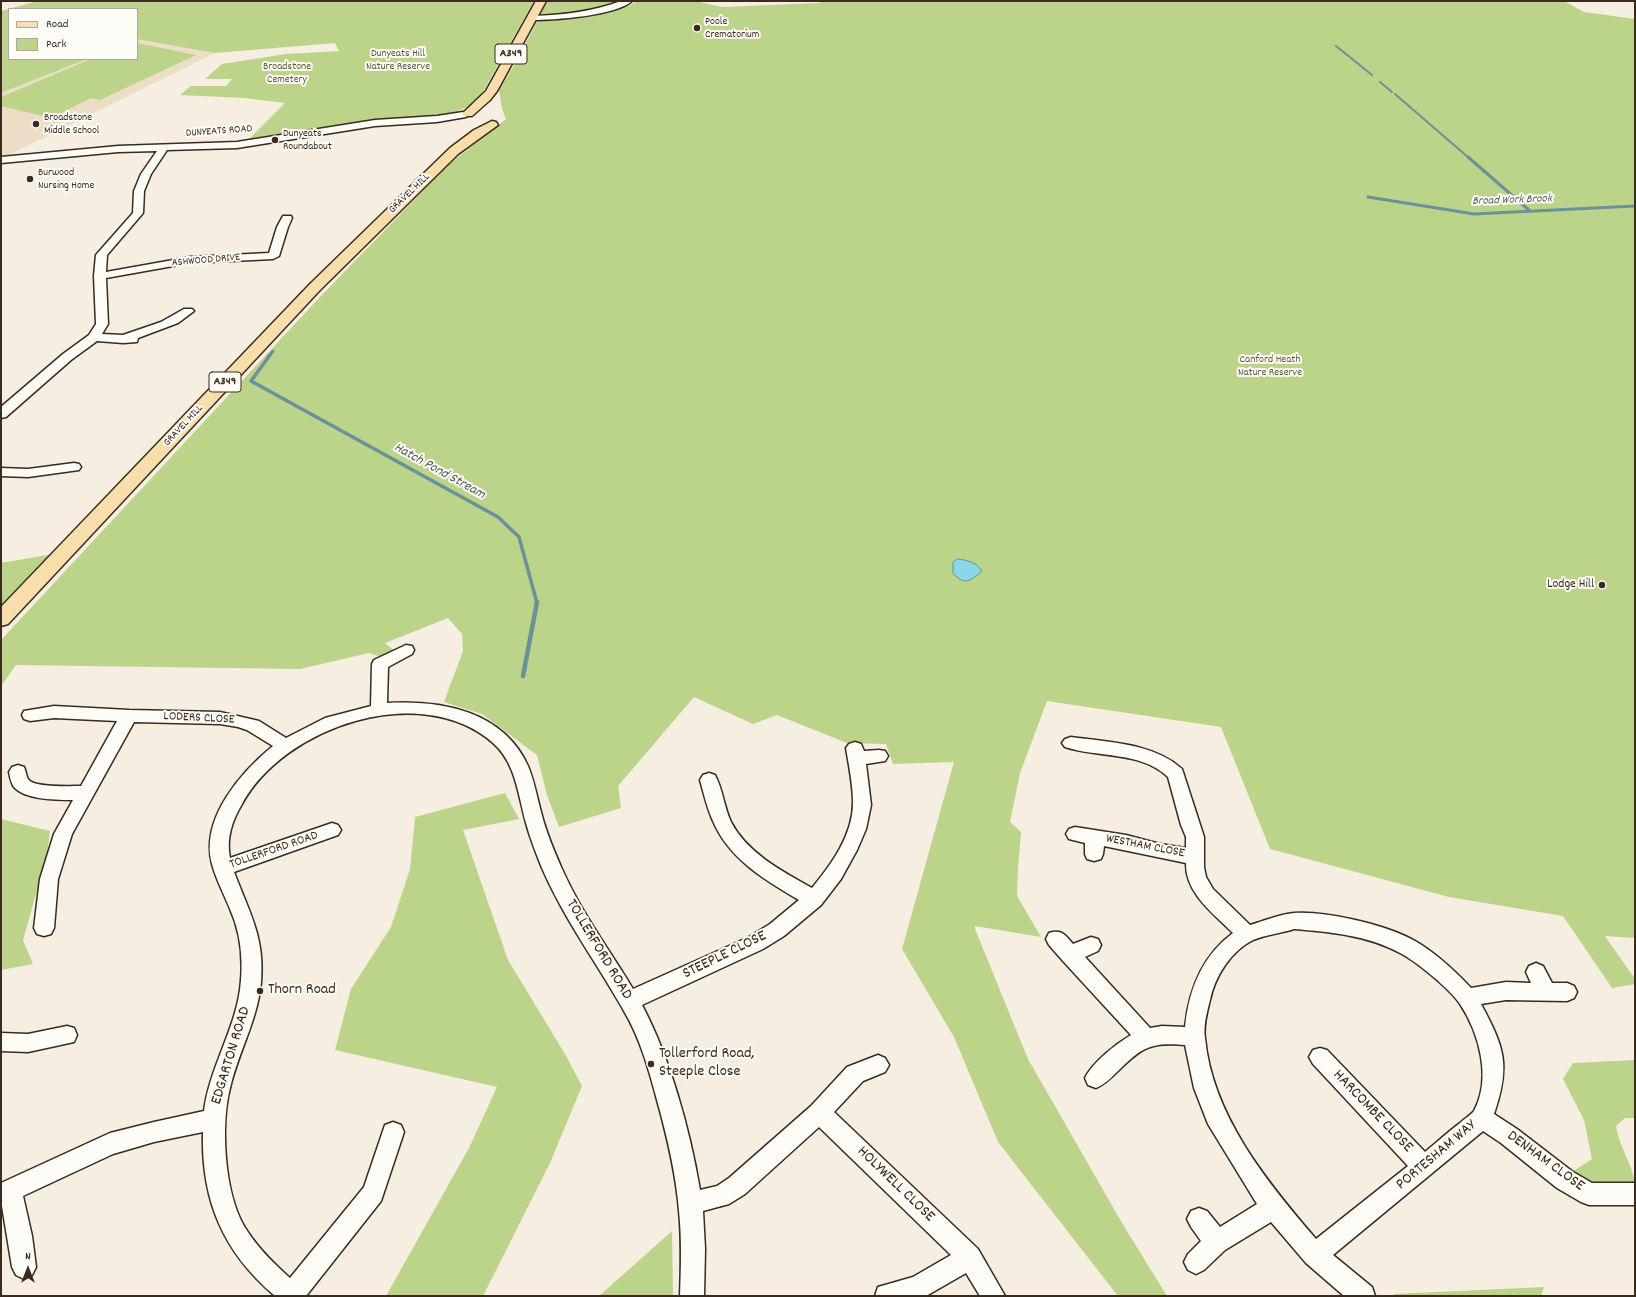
<!DOCTYPE html>
<style>
body{margin:0}
#map{position:relative;width:1636px;height:1297px;overflow:hidden;background:#f5eee1;font-family:Dekko,sans-serif}
canvas{display:block}
.frame{position:absolute;inset:0;border:2px solid #3b2a1e;pointer-events:none}
.legend{position:absolute;left:8px;top:8px;width:130px;height:52px;box-sizing:border-box;background:#fdfcf7;border:1px solid #afa8a0;margin:0;padding:5px 7px;list-style:none;font-size:12px;color:#3b2a1e}
.legend li{display:flex;align-items:center;gap:8px;height:20px}
.legend b{width:20px;border:1px solid #afa8a0}
.north{position:absolute;left:8px;top:1249px;width:40px;height:40px;-webkit-text-stroke:3px #fdfcf7;paint-order:stroke;rotate:0deg;font-size:11px;font-weight:700;line-height:16px;text-align:center;color:#3b2a1e}
.north::after{content:'';display:block;margin:auto;width:14px;height:18px;background:#3b2a1e;clip-path:polygon(50% 0,100% 100%,50% 72%,0 100%)}
</style>
<div id="map">
<canvas width="1636" height="1297"></canvas>
<div class="frame"></div>
<ul class="legend">
<li><b style="height:5px;background:#f8deab"></b>Road</li>
<li><b style="height:11px;background:#bcd48a"></b>Park</li>
</ul>
<div class="north">N</div>
</div>
<script>
const ctx = document.querySelector('canvas').getContext('2d');
ctx.lineJoin = 'round';
function paint(path, color) { ctx.fillStyle = color; ctx.fill(path, 'evenodd'); }
function trace(path, color, width, dash) { ctx.strokeStyle = color; ctx.lineWidth = width; ctx.lineCap = dash ? 'butt' : 'round'; ctx.setLineDash(dash || []); ctx.stroke(path); }
function drawText(font, color, halo, rows, align = 'center') {
  ctx.font = font + ' Dekko,sans-serif'; ctx.lineWidth = 4; ctx.setLineDash([]); ctx.textBaseline = 'middle'; ctx.strokeStyle = halo; ctx.fillStyle = color; for (const [text, x, y, turn = 0] of rows) {
    ctx.save(); ctx.translate(x, y); ctx.rotate((+turn || 0) * Math.PI / 180); ctx.textAlign = isNaN(turn) ? turn : align; if (halo) ctx.strokeText(text, 0, 0); ctx.fillText(text, 0, 0); ctx.restore();
  }
}
const built = new Path2D(`
 M139,38L215,53L9,155H1V93L87,59H137V39Z`);
const green = new Path2D(`
 M37,1H534L481,95L470,106L453,113L247,141L285,103L244,98L180,95L191,86H226L232,79H205L222,64L286,54L339,51L335,43L215,53L137,39V9H9V59H87L1,93V11Z
 M548,1H624L574,15L539,16Z
 M639,1H695L722,7L820,3L821,1H1564L1584,12L1635,19V938L1605,936L1635,979V984L1612,988L1563,916L1449,897L1270,849L1221,727L1047,701L1020,773L1010,822L1021,832L1018,869L1017,896L1041,937L975,926V929L1028,1059L1122,1223L1167,1296H1118L998,1142L954,1037L902,949L954,762L893,764L886,744L847,743L777,715L753,724L694,697L618,786L621,808L559,827L547,795L537,755L482,714L444,702L463,651L462,634L448,618L385,643L396,652L384,658L369,653L300,669L16,665L1,686V640L319,298L449,164L506,119L502,109L499,90L516,62L538,20L574,19L613,12Z
 M137,43L196,55L100,100L91,98L51,118L1,106V97L91,59H137Z
 M53,554L1,608V563Z
 M505,793L519,819L463,830L508,960L565,1054L582,1086L550,1163L483,1296H386L469,1148L497,1087L335,1050L351,989L391,927L410,869L415,817Z
 M1,819L50,831L47,855L23,940L33,964L1,970Z
 M1635,1060V1118H1625L1616,1126C1619,1148 1635,1167 1635,1189L1602,1190L1569,1174L1592,1159L1584,1120L1563,1079L1573,1063Z
 M672,1231L673,1296H599Z
 M1544,1287L1541,1296H1396L1394,1294Z`);
const water = new Path2D(`
 M957,559C967,560 976,562 982,571C971,580 965,587 953,573V563Z`);
const streamFar3 = new Path2D(`
 M1336,46L1372,75
 M1380,82L1392,92
 M1395,94L1469,158`);
const streamFar2 = new Path2D(`
 M1468,157L1530,211
 M1368,197L1474,214L1635,206
 M269,356L273,351`);
const streamFar1 = new Path2D(`
 M270,355L251,381L498,517L519,537L537,603`);
const stream = new Path2D(`
 M523,676L537,602`);
const minor = new Path2D(`
 M621,1H632C616,16 554,20 532,20L528,18L532,16C563,15 592,12 621,1Z
 M463,112L468,115L466,117L437,122L375,126L237,148L167,150L151,174L144,191L143,213L107,255L106,272L190,257L269,253L277,227L283,216H291L292,218L288,227L279,256L273,259L190,263L106,278L108,324L102,334L123,335L161,322L184,309H192L194,311L178,323L138,338L137,342L123,343L97,341L71,360L6,417L1,418V407L63,354L89,335L96,324L94,276L96,255L133,213L134,191L141,174L157,151L118,152L1,163V157L118,146L237,142L375,120L437,116Z
 M74,463L79,464L81,467L79,470L28,477L1,476V468L28,469Z
 M406,645L412,646L414,650L412,654L388,667L387,703C442,700 503,711 528,766C534,780 537,797 541,812C546,832 554,851 562,869C581,912 609,949 633,989L749,937L770,924L799,900C765,880 729,859 713,821C707,808 704,794 700,780L703,775L709,773L715,775C723,790 724,807 731,822C747,853 783,872 812,888C831,865 853,835 853,803C853,785 849,766 846,748L849,744L855,742L861,744L864,751L879,750L885,751L888,756L885,761L866,764L871,805L866,829L857,850L841,879L821,905L784,936L763,949L642,1005C670,1058 690,1130 700,1190L717,1186L729,1178L811,1106L847,1067L878,1055L885,1058L889,1065L885,1072L863,1081L834,1112L978,1249L1005,1296H980L966,1273L926,1296H875L878,1287L913,1277L951,1255L819,1127L745,1194L729,1204L703,1211L705,1249L704,1296H680C681,1268 682,1239 679,1211C676,1173 667,1136 657,1100C649,1070 640,1038 624,1011C597,963 564,919 542,868C536,853 530,838 526,823C518,795 516,762 492,742C420,681 285,726 242,804C232,821 226,838 230,858L332,823L338,825L341,830L338,835L234,872C249,912 265,937 261,982C258,1018 240,1049 231,1084C220,1123 224,1191 244,1226C256,1246 273,1263 290,1278L364,1187L385,1125L393,1122L401,1125L404,1132L381,1201L306,1296H275C223,1252 201,1200 203,1132L154,1142L113,1154L23,1196L32,1236L36,1267L32,1275L24,1279L16,1275L12,1267L2,1206H1V1183L110,1133L154,1122L204,1111C210,1065 238,1026 241,980C243,956 240,931 230,909C224,894 216,879 212,864C200,819 241,772 273,746L247,730L238,727L220,724L134,722L72,834L58,879L54,928L51,934L44,936L37,934L34,928L40,879L54,834L73,800C58,800 25,800 14,787C11,783 10,777 9,772L12,767L18,765L24,767C26,771 26,776 28,779C33,788 71,786 81,786L117,721L54,718L30,721L24,719L22,715L24,711L54,706L129,710L220,712L259,721L286,738L325,718L371,706L372,664L374,660Z
 M1071,737C1107,742 1154,743 1182,769L1204,837V867L1206,877L1213,889L1250,925C1264,921 1280,914 1294,913C1327,911 1387,925 1415,941C1436,953 1454,970 1471,988L1506,982L1531,983L1526,972L1529,966L1536,963L1543,966L1552,983H1567L1574,986L1577,992L1574,998L1567,1001L1506,1000L1481,1004C1504,1047 1511,1065 1494,1114L1517,1129L1573,1172L1592,1183H1635V1205H1589L1581,1202L1557,1188L1501,1143L1483,1131L1333,1255L1372,1287L1375,1296H1344L1306,1263L1271,1222L1225,1250L1204,1270L1196,1274L1188,1270L1184,1262L1188,1254L1201,1241L1191,1227L1187,1219L1191,1211L1199,1208L1207,1211L1220,1227L1257,1204L1208,1124L1194,1088L1185,1045C1151,1042 1142,1047 1118,1071C1111,1078 1105,1084 1096,1088L1088,1085L1085,1078C1093,1062 1116,1044 1131,1035L1063,961L1049,945L1046,939L1049,933C1062,929 1065,935 1073,944L1091,937L1098,939L1101,945L1098,951L1085,957L1150,1028L1162,1026L1185,1027C1189,989 1202,956 1233,933C1214,914 1185,893 1186,863L1104,846L1103,854L1101,859L1094,861L1087,859L1085,854V843L1069,839L1066,834L1069,829L1075,827L1126,835L1160,844L1186,848V837L1181,825L1168,777C1141,751 1098,758 1065,747L1062,743L1065,739ZM1294,929C1330,932 1367,935 1400,953C1416,961 1450,989 1460,1004C1479,1033 1492,1078 1474,1111C1471,1115 1464,1119 1460,1123C1448,1132 1437,1142 1425,1152L1327,1050L1320,1048L1313,1050L1309,1057L1313,1064L1408,1166L1316,1239C1267,1182 1212,1115 1205,1038C1203,1026 1207,1012 1210,1000C1215,976 1231,951 1253,940C1265,935 1281,933 1294,929Z
 M67,1026L74,1028L77,1035L74,1042L28,1052L1,1051V1033L28,1034Z`);
const major = new Path2D(`
 M536,1H546L497,91L490,100L472,116H464L462,114L464,112L486,91Z
 M492,121L496,122L498,125L458,154L320,290L8,624L1,626V607L310,284L450,148L474,130Z`);
const markers = [
 [697,28,4,"#3b2a1e"],
 [36,124,4,"#3b2a1e"],
 [275,140,4,"#3b2a1e"],
 [30,179,4,"#3b2a1e"],
 [1602,585,4,"#3b2a1e"],
 [260,991,4,"#3b2a1e"],
 [651,1064,4,"#3b2a1e"]
];
const farPoinames = [
 ["Poole",705,22],
 ["Crematorium",705,35],
 ["Broadstone",44,118],
 ["Middle School",44,131],
 ["Dunyeats",283,134],
 ["Roundabout",283,147],
 ["Burwood",38,173],
 ["Nursing Home",38,186]
];
const farParknames = [
 ["Dunyeats Hill",398,54],
 ["Nature Reserve",398,67],
 ["Broadstone",287,67],
 ["Cemetery",287,80],
 ["Canford Heath",1270,360],
 ["Nature Reserve",1270,373]
];
const farStreetnames = [
 ["DUNYEATS ROAD",219,132,-4],
 ["GRAVEL HILL",410,194,-44],
 ["ASHWOOD DRIVE",206,261,-5],
 ["GRAVEL HILL",184,426,-47]
];
const shields = [
 [511,54,32],
 [225,382,32]
];
const shieldNames = [
 ["A349",511,54],
 ["A349",225,382]
];
const farWaternames = [
 ["Broad Work Brook",1512,201,-2]
];
const poiNames = [
 ["Lodge Hill",1594,585]
];
const streetNames = [
 ["LODERS CLOSE",199,719,3],
 ["WESTHAM CLOSE",1145,847,11],
 ["TOLLERFORD ROAD",274,851,-19]
];
const waterNames = [
 ["Hatch Pond Stream",439,472,29]
];
const nearStreetnames = [
 ["TOLLERFORD ROAD",598,950,59],
 ["STEEPLE CLOSE",725,956,-26],
 ["EDGARTON ROAD",232,1056,-73],
 ["HARCOMBE CLOSE",1372,1112,46],
 ["PORTESHAM WAY",1437,1156,-40],
 ["DENHAM CLOSE",1545,1162,36],
 ["HOLYWELL CLOSE",895,1185,44]
];
const nearPoinames = [
 ["Thorn Road",268,991],
 ["Tollerford Road,",659,1055],
 ["Steeple Close",659,1073]
];
paint(built, '#ebddc6');
paint(green, '#bcd48a');
paint(water, '#89d7e7');
trace(water, '#6a9297', 1);
trace(streamFar3, '#6a9297', 2);
trace(streamFar2, '#6a9297', 3);
trace(streamFar1, '#6a9297', 3.5);
trace(stream, '#6a9297', 4.5);
trace(minor, '#3b2a1e', 3);
trace(major, '#3b2a1e', 3);
paint(minor, '#fdfcf7');
paint(major, '#f8deab');
for (const [x, y, r, color] of markers) { const dot = new Path2D(); dot.arc(x, y, r, 0, 2 * Math.PI); ctx.fillStyle = color; ctx.fill(dot); trace(dot, '#fdfcf7', 1.5); }
drawText('11px', '#3b2a1e', '#fdfcf7', farPoinames, 'left');
drawText('11px', '#5b5439', '#fdfcf7', farParknames);
drawText('11px', '#3b2a1e', '#fdfcf7', farStreetnames);
for (const [x, y, w] of shields) { const box = new Path2D(); box.roundRect(x - w / 2, y - 10, w, 20, 3); ctx.fillStyle = '#fdfcf7'; ctx.fill(box); trace(box, '#3b2a1e', 1); }
drawText('bold 12px', '#3b2a1e', null, shieldNames);
drawText('italic 12px', '#525e5a', '#fdfcf7', farWaternames);
drawText('13px', '#3b2a1e', '#fdfcf7', poiNames, 'right');
drawText('13px', '#3b2a1e', '#fdfcf7', streetNames);
drawText('italic 14px', '#525e5a', '#fdfcf7', waterNames);
drawText('16px', '#3b2a1e', '#fdfcf7', nearStreetnames);
drawText('16px', '#3b2a1e', '#fdfcf7', nearPoinames, 'left');
</script>
